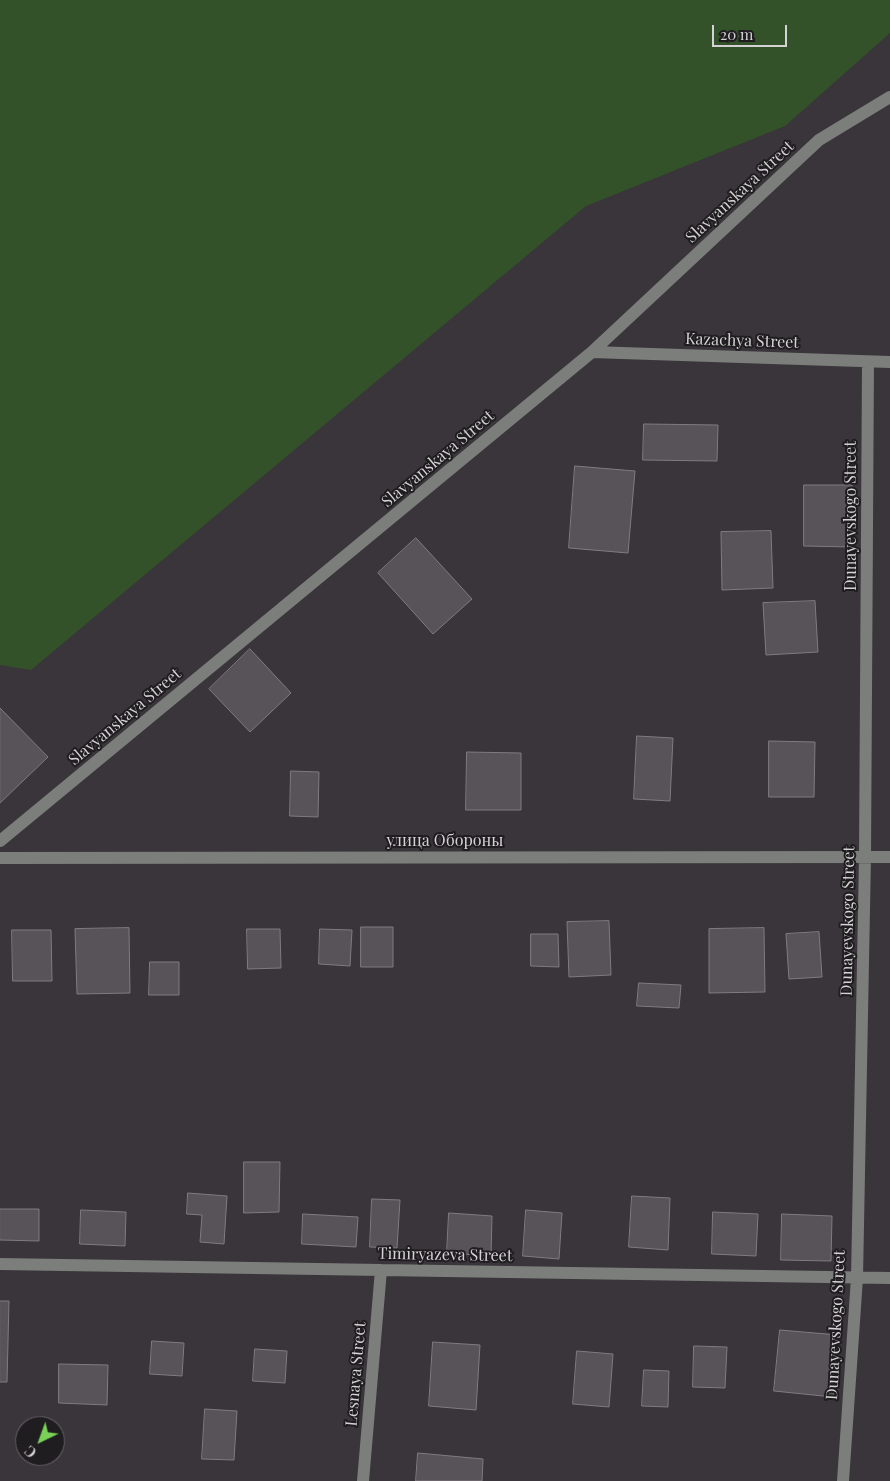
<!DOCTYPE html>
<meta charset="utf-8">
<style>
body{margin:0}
#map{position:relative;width:890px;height:1481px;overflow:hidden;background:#39353a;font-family:"Playfair Display",serif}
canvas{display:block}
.north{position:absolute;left:15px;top:1416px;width:50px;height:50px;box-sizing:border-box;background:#1f1d1f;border:1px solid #686568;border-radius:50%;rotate:222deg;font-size:14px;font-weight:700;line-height:20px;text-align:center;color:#d5d2d5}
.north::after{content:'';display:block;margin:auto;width:18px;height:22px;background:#79d157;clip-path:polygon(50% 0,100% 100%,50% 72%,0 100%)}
.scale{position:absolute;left:712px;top:25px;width:75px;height:22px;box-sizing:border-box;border:2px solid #d5d2d5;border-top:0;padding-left:6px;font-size:15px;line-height:18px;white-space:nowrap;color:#d5d2d5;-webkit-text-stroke:4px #1f1d1f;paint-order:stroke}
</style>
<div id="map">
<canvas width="890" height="1481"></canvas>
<div class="north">С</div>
<div class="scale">20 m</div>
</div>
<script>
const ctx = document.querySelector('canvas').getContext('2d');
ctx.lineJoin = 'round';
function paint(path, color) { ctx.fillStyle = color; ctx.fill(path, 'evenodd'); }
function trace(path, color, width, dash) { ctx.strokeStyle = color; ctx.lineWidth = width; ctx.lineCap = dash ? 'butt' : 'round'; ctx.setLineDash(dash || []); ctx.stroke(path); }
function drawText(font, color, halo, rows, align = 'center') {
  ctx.font = font + ' "Playfair Display",serif'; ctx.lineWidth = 4; ctx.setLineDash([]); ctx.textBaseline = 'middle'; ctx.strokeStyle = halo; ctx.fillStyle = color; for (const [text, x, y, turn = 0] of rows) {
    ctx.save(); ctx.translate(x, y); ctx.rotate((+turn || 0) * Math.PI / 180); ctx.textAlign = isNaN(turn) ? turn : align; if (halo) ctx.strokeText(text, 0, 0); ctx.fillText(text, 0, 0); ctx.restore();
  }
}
const green = new Path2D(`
 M0,0H890V33L785,126L586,206L31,670L0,665Z`);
const building = new Path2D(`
 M644,424L718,425L717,461L643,460Z
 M575,466L635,471L628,553L569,548Z
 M804,485H852L851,547L804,546Z
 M771,531L773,588L722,590L721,532Z
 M416,538L472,599L433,634L378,573Z
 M815,601L818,652L766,655L763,603Z
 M250,649L291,693L250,732L209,689Z
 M0,708L48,757L0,803Z
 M637,736L673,738L670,801L634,799Z
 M769,741L815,742L814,797H769Z
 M467,752L521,753V810H466Z
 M291,771L319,772L318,817L290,816Z
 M609,921L611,975L569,977L567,922Z
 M361,927H393V967H361Z
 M129,928L130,993L77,994L75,929Z
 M764,928L765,992L709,993V929Z
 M247,929H280L281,968L248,969Z
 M320,929L352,930L350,966L319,964Z
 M12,930H51L52,981H13Z
 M819,932L822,977L789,979L786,934Z
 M531,934H558L559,967L531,966Z
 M150,962H179V995H149Z
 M639,983L681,985L679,1008L637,1006Z
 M244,1162H280L279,1212L244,1213Z
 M188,1193L227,1196L224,1244L200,1242L202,1215L187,1214Z
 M632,1196L670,1198L668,1250L629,1247Z
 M372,1199L400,1200L397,1248L370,1247Z
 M0,1209H39V1241L0,1240Z
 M81,1210L126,1212L125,1246L80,1244Z
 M526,1210L562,1213L559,1259L523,1256Z
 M713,1212L758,1214L756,1256L712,1254Z
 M449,1213L492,1216L491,1256L447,1253Z
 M303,1214L358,1217L356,1247L302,1244Z
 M782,1214L832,1216L831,1261L781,1260Z
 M0,1301H9L7,1382H0Z
 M780,1330L838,1335L833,1397L774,1391Z
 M152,1341L184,1343L182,1376L150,1374Z
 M433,1342L480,1345L476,1410L429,1406Z
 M694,1346L727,1347L725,1388L693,1387Z
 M255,1349L287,1351L285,1383L253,1381Z
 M577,1351L613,1354L609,1407L573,1404Z
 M59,1364L108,1365L107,1405L59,1403Z
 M644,1370L669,1371L668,1407L642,1406Z
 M205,1409L237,1411L234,1460L202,1459Z
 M418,1453L483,1459L482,1481H416Z`);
const minor = new Path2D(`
 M592,352L890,362
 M0,841L592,352L819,140L890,97
 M0,858L890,857
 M0,1264L890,1278
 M363,1481L381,1270
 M843,1481L857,1278L865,857L868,362`);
const streetNames = [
 ["Slavyanskaya Street",740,192,-43],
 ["Kazachya Street",742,341,2],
 ["Slavyanskaya Street",438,459,-40],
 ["Dunayevskogo Street",851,516,-90],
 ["Slavyanskaya Street",125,717,-40],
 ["улица Обороны",445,841],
 ["Dunayevskogo Street",848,921,-89],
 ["Timiryazeva Street",445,1255,1],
 ["Dunayevskogo Street",836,1325,-87],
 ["Lesnaya Street",356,1374,-85]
];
paint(green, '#345229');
paint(building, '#585359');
trace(building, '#817b81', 1);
trace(minor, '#7c7e7b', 12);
drawText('16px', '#d5d2d5', '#1f1d1f', streetNames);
</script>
